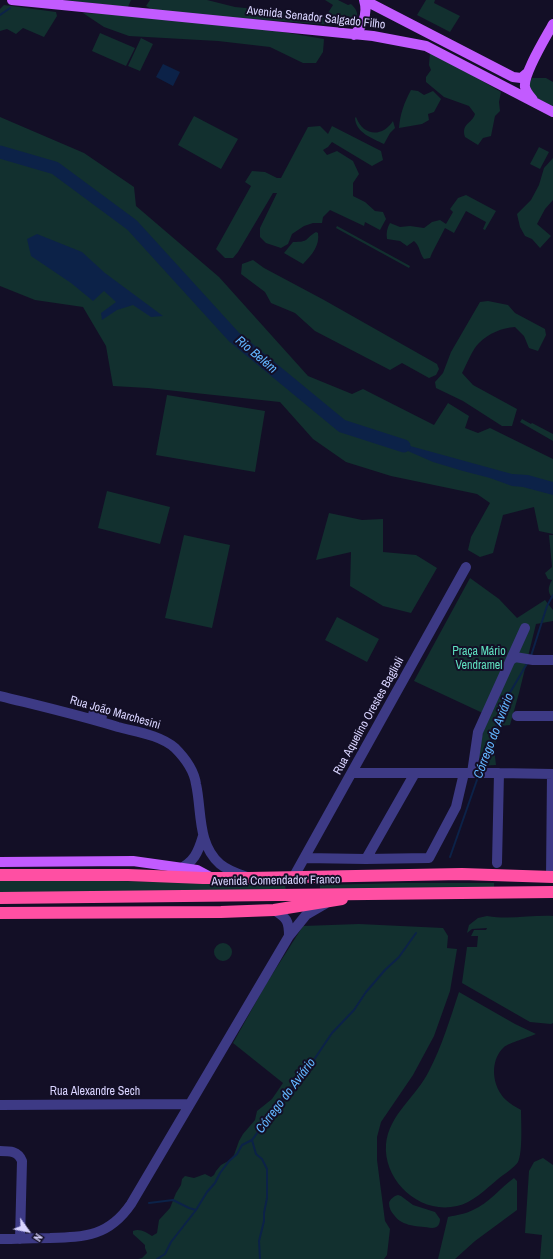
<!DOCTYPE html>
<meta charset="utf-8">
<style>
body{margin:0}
#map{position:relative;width:553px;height:1259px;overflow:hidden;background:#130f26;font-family:"Archivo Narrow",sans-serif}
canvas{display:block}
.north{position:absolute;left:8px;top:1211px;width:40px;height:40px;-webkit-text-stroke:3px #130f26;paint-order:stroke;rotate:123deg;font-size:11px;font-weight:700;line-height:16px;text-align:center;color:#d9d4ff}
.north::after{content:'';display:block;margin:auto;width:14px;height:18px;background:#d9d4ff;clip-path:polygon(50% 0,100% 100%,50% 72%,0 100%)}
</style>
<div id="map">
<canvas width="553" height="1259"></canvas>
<div class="north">N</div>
</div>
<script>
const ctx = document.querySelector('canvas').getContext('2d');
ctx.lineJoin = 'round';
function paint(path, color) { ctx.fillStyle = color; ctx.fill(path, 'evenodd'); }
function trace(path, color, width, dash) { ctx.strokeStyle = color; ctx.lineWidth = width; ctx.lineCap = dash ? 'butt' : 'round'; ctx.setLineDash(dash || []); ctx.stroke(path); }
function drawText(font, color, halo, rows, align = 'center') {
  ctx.font = font + ' "Archivo Narrow",sans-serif'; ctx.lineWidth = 4; ctx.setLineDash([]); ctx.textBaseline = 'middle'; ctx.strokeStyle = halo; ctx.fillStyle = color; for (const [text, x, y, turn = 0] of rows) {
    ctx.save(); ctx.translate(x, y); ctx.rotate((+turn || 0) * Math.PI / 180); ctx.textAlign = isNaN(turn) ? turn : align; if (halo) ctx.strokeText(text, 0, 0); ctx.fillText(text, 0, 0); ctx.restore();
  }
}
const green = new Path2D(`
 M64,0H131L128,7Z
 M150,0H207L235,7L326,16L333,5L325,0H338L348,5L351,4C356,9 358,12 357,19L348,26L223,17L153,10L146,6Z
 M426,0H435L434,3L460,16L450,32L417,15Z
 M4,5L56,12L57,16L44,37L23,28L16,34L7,29L0,31V9Z
 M83,13L110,14L271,30L324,39L323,52L316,63H303L270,47L218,41L129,36L104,27Z
 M100,33L135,48L126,66L92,51Z
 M141,38L153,44L140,71L128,66Z
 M430,53L455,65L501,92L499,102L500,111L495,116L491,136L483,138L478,145L465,137C461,123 472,124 475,114L469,106L444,97L426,82V77L431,70L429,65Z
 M532,78H546L553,82V107L534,97L528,85Z
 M411,90L418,91L424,95L433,91L441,99L434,112L428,114L429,120L422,124L399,128C400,114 404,103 411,90Z
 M194,116L238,139L221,169L178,145Z
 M0,117L84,153L134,187L136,206L219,277L308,376L352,394L363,389L434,425L448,403L469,416L465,428L478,433L490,428L553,459V534L539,531L534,507L503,515L493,553L480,557L468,550L471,537L490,503L477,494L391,476L346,462L313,439L280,402L148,388L113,386L106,346L83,307L35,300L0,286Z
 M356,117C363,136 382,138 393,121L395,128L390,133L384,144C372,138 356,133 355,118Z
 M320,126L328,134L332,126L381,151L383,160L372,166L332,142L328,147L323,150L327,155L337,151L353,161L359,174L353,183V196L365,202L375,211L383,212L386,219L380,230L365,222L364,226L330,210L323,217L322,223H313L304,226L292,234L288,244L281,248L266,243L260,237V228L277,193H273L238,252L233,258H225L216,249L251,186L245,182L252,171L265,172L277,178H281L308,127Z
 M539,147L549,152L540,169L530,164Z
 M553,158V200L545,209L537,224L551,236L540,248L532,239L525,236L520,227L517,214L531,200L539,185L544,168Z
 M466,195L496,211L485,230L483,229L486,222L466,211L454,233L445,228L432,253L430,258L424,259C419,252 420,246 414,241L407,246L400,241L387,239C386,233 387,228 390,223L400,227L410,226L424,228L432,222L440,220L446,224L453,212L450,209L458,198Z
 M337,226L410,266L409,268L336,228Z
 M316,232L318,233C320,245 312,255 303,264L284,253L293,242C310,242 304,239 316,232Z
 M253,260L264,268L324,300L437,364L439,369L436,375L429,378L402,363L390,370L315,331L295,313L271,303L265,292L241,274L242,264Z
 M488,301L508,305L515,313L545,329L546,335L538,351L529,348L524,336L515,327C502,328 489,333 479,343C473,348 466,366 462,373L473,385L517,409L512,426H502L463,401L436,388L435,382L443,373L451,352L480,302Z
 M167,395L265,411L255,472L156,455Z
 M522,419L531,424L532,423L553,434V441L520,422Z
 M107,491L170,507L160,544L98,528Z
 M329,513L362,520L383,519V552L416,555L437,568L411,613L383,606L350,586L351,552L316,560Z
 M184,535L230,545L212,628L165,618Z
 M549,535H553V599C547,592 548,587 552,580L548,579L545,573L552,567Z
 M470,578L499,599L517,618L545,600L553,610V621L536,624L519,693L510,725L500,726L494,748L496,765L475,766L487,715L414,681Z
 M337,617L379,639L367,662L325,640Z
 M0,881H119L285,884L286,892H0Z
 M402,883H494V887L320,891V885Z
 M487,916C509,920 531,915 553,916V1023L551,1024L530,1022L462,983L467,947H477L478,936H471L474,930H486L487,928L472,929L467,933L469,925L478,918Z
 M359,924L443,928L448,936L447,948L457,949L450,991L434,1036L413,1075L381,1122L377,1137V1160L385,1221L390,1229L387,1255L384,1259H138L142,1258L147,1253L145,1248V1245L133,1234V1231C140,1228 147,1233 152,1236L157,1233L159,1220L170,1208L176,1193L181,1185L182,1179L185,1176L194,1178L205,1174L211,1177L214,1175L216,1171L221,1165L230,1160L234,1155L239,1141L243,1134L255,1120L257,1111L272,1099L283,1083L233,1043L266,984L303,926Z
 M214 952a9 9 0 1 1 18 0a9 9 0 1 1-18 0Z
 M459,992L515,1024L536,1034C529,1037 509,1043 504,1047C489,1061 492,1087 506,1100C510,1104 516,1107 521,1110C521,1122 523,1152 518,1162C515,1167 503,1175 498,1179C486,1189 472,1203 457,1206C420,1215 383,1181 386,1144C389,1114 417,1096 429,1071C442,1046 450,1019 459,992Z
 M543,1158L553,1165V1259H540L542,1235L525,1233L529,1171L534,1162Z
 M514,1178L517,1181V1210L475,1241L455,1259H438L448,1217C456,1215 466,1214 473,1210C489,1203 500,1188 514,1178Z
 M398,1195L401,1196L413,1205L435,1212L440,1219C440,1224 438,1228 432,1228C419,1226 402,1227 394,1215C391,1212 389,1208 389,1203C390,1199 394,1196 398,1195Z`);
const water = new Path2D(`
 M163,64L180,72L173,86L156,77Z
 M37,234L82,252L105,273L163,316L151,317L133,305L117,310L102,320L101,313L116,302L104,291L93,301L71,283L31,256L27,239Z
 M381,438L512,474L528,475L553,482V495L523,487L512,486L490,478L463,471L433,462L401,448Z`);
const stream = new Path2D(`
 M0,15L10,8
 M531,656L547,606L553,595
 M481,769L505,701L528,662
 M450,857L478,777
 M252,1140L256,1154L262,1159L267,1169V1198L264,1213V1221L259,1241L260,1259
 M149,1203L173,1200L189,1208L196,1210
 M157,1259L165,1254L171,1242L196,1210L207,1192L215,1183L220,1173L229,1161L237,1154L242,1145L252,1140L255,1136L281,1100L303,1076L332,1033L354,1010L366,992L385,970L399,957L416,933`);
const river = new Path2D(`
 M0,152L55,168L132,225L234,337L342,426L404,446`);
const minor = new Path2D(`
 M511,660L515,657L533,660H553
 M0,696C40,706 79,715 118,727C137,732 160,735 175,748C185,758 194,770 196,784C202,811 197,844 220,864C227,870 238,874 247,877
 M517,716H553
 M92,719L95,707
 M101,722L103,709
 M352,773H499L553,774
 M472,773L478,732L525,628
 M304,858L366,859L429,858L456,807L464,773
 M366,859L415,773
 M497,863L499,773
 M178,870C194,862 198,853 203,836
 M551,877L552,774
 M293,878L466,567
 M274,910C287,918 289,921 289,936
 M0,1105L190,1104
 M0,1151C10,1151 18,1151 22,1161L20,1239
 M0,1239C17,1239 33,1238 50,1238C86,1237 109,1236 131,1204L289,936L306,915L325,904`);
const major = new Path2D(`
 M12,0L373,36L426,46L553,112
 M364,0L513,77L521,78L527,73
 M354,35C364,25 368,14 364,0
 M533,100C530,96 526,92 525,87C523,74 546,37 553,24
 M0,862L133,861L197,870L212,878`);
const highway = new Path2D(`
 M0,875H128L203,878H249L462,874L553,877
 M0,898L553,892
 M0,913L221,912L274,910L342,899`);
const streetNames = [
 ["Avenida Senador Salgado Filho",316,18,6],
 ["Rua João Marchesini",115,713,16],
 ["Rua Aquelino Orestes Baglioli",369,716,-61],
 ["Avenida Comendador Franco",276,881,-1],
 ["Rua Alexandre Sech",95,1092]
];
const parkNames = [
 ["Praça Mário",479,652],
 ["Vendramel",479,666]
];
const waterNames = [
 ["Rio Belém",256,355,40],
 ["Córrego do Aviário",494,736,-69],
 ["Córrego do Aviário",286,1096,-53]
];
paint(green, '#12302f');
paint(water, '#0c2248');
trace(stream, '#0c2248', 2);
trace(river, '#0c2248', 13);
trace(minor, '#3d3a85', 10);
trace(major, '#c25bff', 10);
trace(highway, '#ff4fa3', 12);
drawText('12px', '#d9d4ff', '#130f26', streetNames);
drawText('12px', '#5fe0c0', '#130f26', parkNames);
drawText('italic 13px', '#62b6ff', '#130f26', waterNames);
</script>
